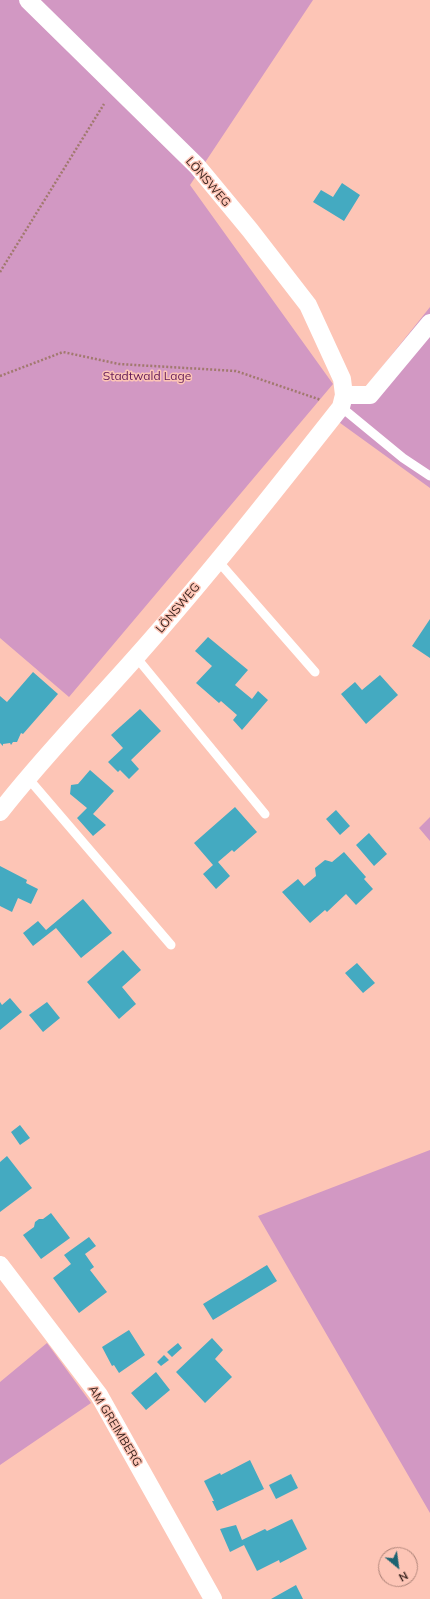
<!DOCTYPE html>
<meta charset="utf-8">
<style>
body{margin:0}
#map{position:relative;width:430px;height:1599px;overflow:hidden;background:#fdc5b6;font-family:Mulish,sans-serif}
canvas{display:block}
.north{position:absolute;left:378px;top:1547px;width:40px;height:40px;box-sizing:border-box;background:#fdc5b6;border:1px solid #ad8378;border-radius:50%;rotate:151deg;font-size:11px;font-weight:700;line-height:16px;text-align:center;color:#341f1a}
.north::after{content:'';display:block;margin:auto;width:14px;height:18px;background:#1c6372;clip-path:polygon(50% 0,100% 100%,50% 72%,0 100%)}
</style>
<div id="map">
<canvas width="430" height="1599"></canvas>
<div class="north">N</div>
</div>
<script>
const ctx = document.querySelector('canvas').getContext('2d');
ctx.lineJoin = 'round';
function paint(path, color) { ctx.fillStyle = color; ctx.fill(path, 'evenodd'); }
function trace(path, color, width, dash) { ctx.strokeStyle = color; ctx.lineWidth = width; ctx.lineCap = dash ? 'butt' : 'round'; ctx.setLineDash(dash || []); ctx.stroke(path); }
function drawText(font, color, halo, rows, align = 'center') {
  ctx.font = font + ' Mulish,sans-serif'; ctx.lineWidth = 3; ctx.setLineDash([]); ctx.textBaseline = 'middle'; ctx.strokeStyle = halo; ctx.fillStyle = color; for (const [text, x, y, turn = 0] of rows) {
    ctx.save(); ctx.translate(x, y); ctx.rotate((+turn || 0) * Math.PI / 180); ctx.textAlign = isNaN(turn) ? turn : align; if (halo) ctx.strokeText(text, 0, 0); ctx.fillText(text, 0, 0); ctx.restore();
  }
}
const green = new Path2D(`
 M0,0H313L190,185L333,384L69,697L0,638Z
 M430,307V488L336,420L362,392Z
 M430,817V841L419,828Z
 M430,1150V1513L258,1216Z
 M47,1343L91,1403L0,1465V1382Z`);
const building = new Path2D(`
 M342,183L360,195L344,221L313,202L321,190L333,197Z
 M430,619V658L412,646Z
 M208,637L248,670L235,685L252,699L258,691L268,700L242,730L233,720L237,715L221,701L219,703L196,683L212,666L195,651Z
 M33,672L58,694L23,734L21,733L17,742H13L11,745L10,743L3,744V746L0,743V696L7,702Z
 M380,675L398,695L366,724L341,694L355,682L362,690Z
 M140,709L161,731L131,760L139,769L129,779L120,770L118,772L108,762L123,748L111,735Z
 M90,770L114,791L93,814L106,825L93,836L77,818L87,808L70,794L71,785L78,784Z
 M235,807L257,832L234,852L232,850L218,862L230,876L216,889L203,874L213,865L194,843Z
 M336,810L350,826L340,835L326,819Z
 M369,833L387,854L374,866L356,845Z
 M344,852L366,877L364,879L373,889L356,905L346,894L327,912L325,910L310,923L282,892L298,879L304,886L316,876L315,868L325,860L332,862Z
 M0,866L27,880L26,883L38,889L31,904L18,898L12,912L0,906Z
 M83,899L112,933L81,958L56,928L33,946L23,933L38,921L46,930Z
 M123,950L141,970L122,987L136,1004L119,1019L87,982Z
 M357,963L375,983L363,993L345,973Z
 M10,998L22,1012L0,1030V1002L2,1005Z
 M47,1002L60,1018L43,1032L29,1015Z
 M20,1125L30,1138L20,1145L11,1132Z
 M7,1156L32,1188L0,1212V1162Z
 M51,1213L70,1238L41,1259L23,1235L34,1227L35,1222L39,1219H43Z
 M89,1237L96,1246L85,1254L94,1267L90,1270L107,1292L79,1313L53,1278L71,1264L64,1255Z
 M267,1265L277,1281L213,1320L203,1304Z
 M129,1330L145,1355L119,1373L114,1365L112,1366L102,1347Z
 M212,1338L223,1350L215,1359L232,1377L205,1403L176,1372Z
 M178,1343L182,1348L172,1357L167,1352Z
 M164,1355L169,1360L161,1366L157,1362Z
 M156,1372L170,1390L146,1410L131,1393Z
 M250,1460L264,1489L217,1511L212,1501H214L204,1481L220,1473L221,1475Z
 M291,1474L298,1488L276,1499L269,1485Z
 M292,1519L307,1549L280,1563L279,1560L257,1571L244,1545L230,1552L220,1529L236,1525L242,1540L265,1529L267,1531Z
 M296,1585L303,1599H271Z`);
const path = new Path2D(`
 M0,272L104,104
 M0,376L63,352L119,364L236,371L321,400`);
const service = new Path2D(`
 M341,407L403,458L430,476
 M218,561L315,672
 M136,657L265,814
 M27,777L171,945`);
const minor = new Path2D(`
 M344,395H370L430,323
 M0,812C42,758 90,709 136,657C207,577 274,492 341,407L344,395L342,379L308,305L250,230L197,166L28,0
 M0,1265L99,1395L213,1599`);
const streetNames = [
 ["LÖNSWEG",208,182,49],
 ["LÖNSWEG",178,608,-50],
 ["AM GREIMBERG",115,1426,59]
];
const parkNames = [
 ["Stadtwald Lage",147,376]
];
paint(green, '#d298c3');
paint(building, '#44aac1');
trace(path, '#a1796e', 2.5, [2, 2]);
trace(service, '#fff', 9);
trace(minor, '#fff', 18);
drawText('12px', '#341f1a', '#fdc5b6', streetNames);
drawText('12px', '#641b58', '#fdc5b6', parkNames);
</script>
